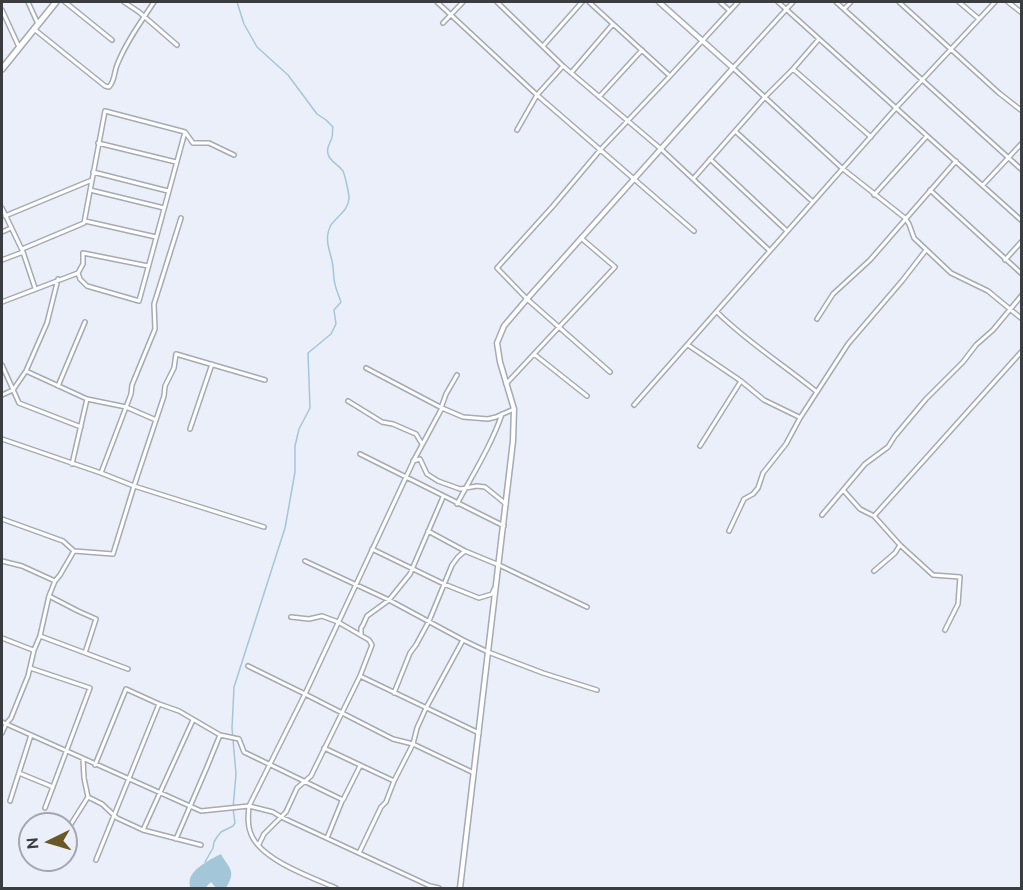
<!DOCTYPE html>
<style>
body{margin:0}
#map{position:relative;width:1023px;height:890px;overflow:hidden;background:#ebeff9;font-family:Ubuntu,sans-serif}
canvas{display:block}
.frame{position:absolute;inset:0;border:3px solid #3a3c3f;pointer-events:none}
.north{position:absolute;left:18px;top:812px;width:60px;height:60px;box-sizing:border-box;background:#ebeff9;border:2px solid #a4a7af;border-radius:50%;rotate:265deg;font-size:16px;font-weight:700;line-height:24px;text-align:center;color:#3a3c3f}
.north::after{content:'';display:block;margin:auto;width:21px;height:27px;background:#675825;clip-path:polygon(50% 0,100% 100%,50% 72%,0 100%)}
</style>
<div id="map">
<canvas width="1023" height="890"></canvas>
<div class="frame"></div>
<div class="north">N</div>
</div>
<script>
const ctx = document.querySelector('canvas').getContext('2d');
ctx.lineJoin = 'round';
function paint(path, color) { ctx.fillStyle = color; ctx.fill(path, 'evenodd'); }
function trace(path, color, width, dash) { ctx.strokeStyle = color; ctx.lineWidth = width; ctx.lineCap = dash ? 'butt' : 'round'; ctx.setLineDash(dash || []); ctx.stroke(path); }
const water = new Path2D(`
 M221,854C229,869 237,870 226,888H216L211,882L205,888H190C190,885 189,882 190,879C193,868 211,859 221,854Z`);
const stream = new Path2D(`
 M205,862L213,848L214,842L217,837L221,832L233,826L235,823L233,808L236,774L232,728L234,687L285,528L295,472V446L299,429L310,408L308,353L331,334L336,324L334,310L341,302C339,296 336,290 335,284C333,277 334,269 332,261C329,248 324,238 331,225C337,216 349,210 349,198C349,194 345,175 343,171C338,164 330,162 328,154C326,146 331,143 332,137C333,134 332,131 333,127L326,120L317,114L288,75L257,47L244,24L237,2`);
const minor = new Path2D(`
 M28,2L38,24
 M65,2L112,40
 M124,2L139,12L177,45
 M437,2L537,95L694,231
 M497,2L563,66L661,149L770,251
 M589,2L670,76
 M720,2L730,11
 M778,2L1022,221
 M793,2L733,68L843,169L905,218L909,224L914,238L951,273L988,291L1022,319
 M836,2L1022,170
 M899,2L999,93L1022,111
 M959,2L979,19
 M1008,2L1022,13
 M844,9L851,2
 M2,10L19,47
 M443,23L463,2
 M34,29L100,82L105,86L109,87C115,81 114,72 117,65C126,42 141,22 154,2
 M543,46L582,2
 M793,69L871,137
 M571,73L613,24
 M599,97L642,50
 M517,130L537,95L563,66
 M735,131L813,202
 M98,143L176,162
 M710,159L787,231
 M93,172L168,191
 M693,179L765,97L793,69L819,39
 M983,185L1022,143
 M90,190L164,208
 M930,190L1022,274
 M874,195L927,136
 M2,208L23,252L35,288
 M5,216L92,180
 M85,221L156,237
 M2,232L11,228
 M22,249L84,223L105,111L185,132L193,143H209L234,155
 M2,260L23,252
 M1005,260L1022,241
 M78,273L80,279L87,286L139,301L185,132
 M2,302L78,273L83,264V253L148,266
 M717,312C747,342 784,365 817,392
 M817,319L833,294L870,260L956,161
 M688,345L741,381L764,400L799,417
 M534,354L587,396
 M2,365L19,403L81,427
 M366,368L442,408L463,417L488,419L496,417L514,409
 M26,371L87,399L126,407L156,420
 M610,372L527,299L497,268L553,206L601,149L670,76L738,2
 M506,384L615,267L581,238
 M58,386L85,322
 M2,395L13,390L26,371L47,323L58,279
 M348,401L382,422L393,424L416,434L422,444
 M634,405L896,108L995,2
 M441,408L446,394L457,375
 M190,429L212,364
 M2,439L101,473L134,486L164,396L165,386L174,368L176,354L265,380
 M700,446L741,381
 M360,454L504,526
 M413,461L420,459L427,474L438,481L460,489L477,486L485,487L506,504
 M72,464L87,399
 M101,473L131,394L132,385L155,329L154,304L181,218
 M844,491L860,509L874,516L900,545L933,575L960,577L958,604L945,630
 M457,504C473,474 491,446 502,414
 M822,515L865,464L888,447L895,436L926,399L963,362L976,345L993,330L1022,295
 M874,516L1022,351
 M2,519L63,541L74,551L113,554L134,486L264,527
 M428,531L465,551L499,565L587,607
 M729,531L744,499L753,494L758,488L763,473L786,444L800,418L848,344L902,281L926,250
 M372,549L444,584L479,598L492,594L494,589
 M2,561L22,566L55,581
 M305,561L389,600L463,640L488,652L543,673L597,690
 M874,571L895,553L900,545
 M49,596L78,611L96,619L85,653
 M361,634V628L363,625L367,616L389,600L410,574L443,497
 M40,636L128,669
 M2,638L33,650
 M248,666L305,694L393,739L413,744L474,773
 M30,668L90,688L45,808
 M360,676L479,733
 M394,693L410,653L416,645L429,621L452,565L458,557L465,551
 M2,722L201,811L249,806L273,812L281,817L430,886L439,888
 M2,733L6,724L11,718L28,676L34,650L40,636L49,596L55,581L60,575L74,551
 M324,748L394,781
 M95,765L126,689L159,704L179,711L220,735L239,739L244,752L343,800L360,766
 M19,773L53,787
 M88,797L102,804L117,818L143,830L201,845
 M10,801L31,735
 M71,824L88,797L84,778L83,759
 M143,830L193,720
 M327,838L342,801
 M176,839L207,767L220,735
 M259,844L264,834L286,812L297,788L311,776L360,676L372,645L369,640L338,622L322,616L309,619L291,617
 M359,853L381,807L386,802L394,781L413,744L417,728L426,708L463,640
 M96,860L159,704
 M336,888C311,877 261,860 251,834C247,825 248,815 249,806L305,694L414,460L442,408`);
const tertiary = new Path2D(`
 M460,888L513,441L514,409L500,362L497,343L504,326L527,299L733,68L659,2`);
const primary = new Path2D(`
 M2,69L56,2`);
paint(water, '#a4c6d9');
trace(stream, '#a4c6d9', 1.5);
trace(minor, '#a6aab3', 6);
trace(tertiary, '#a6aab3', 7);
trace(primary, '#a6aab3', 8);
trace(minor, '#fff', 3);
trace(tertiary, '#fff', 4);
trace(primary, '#fff', 5);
</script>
